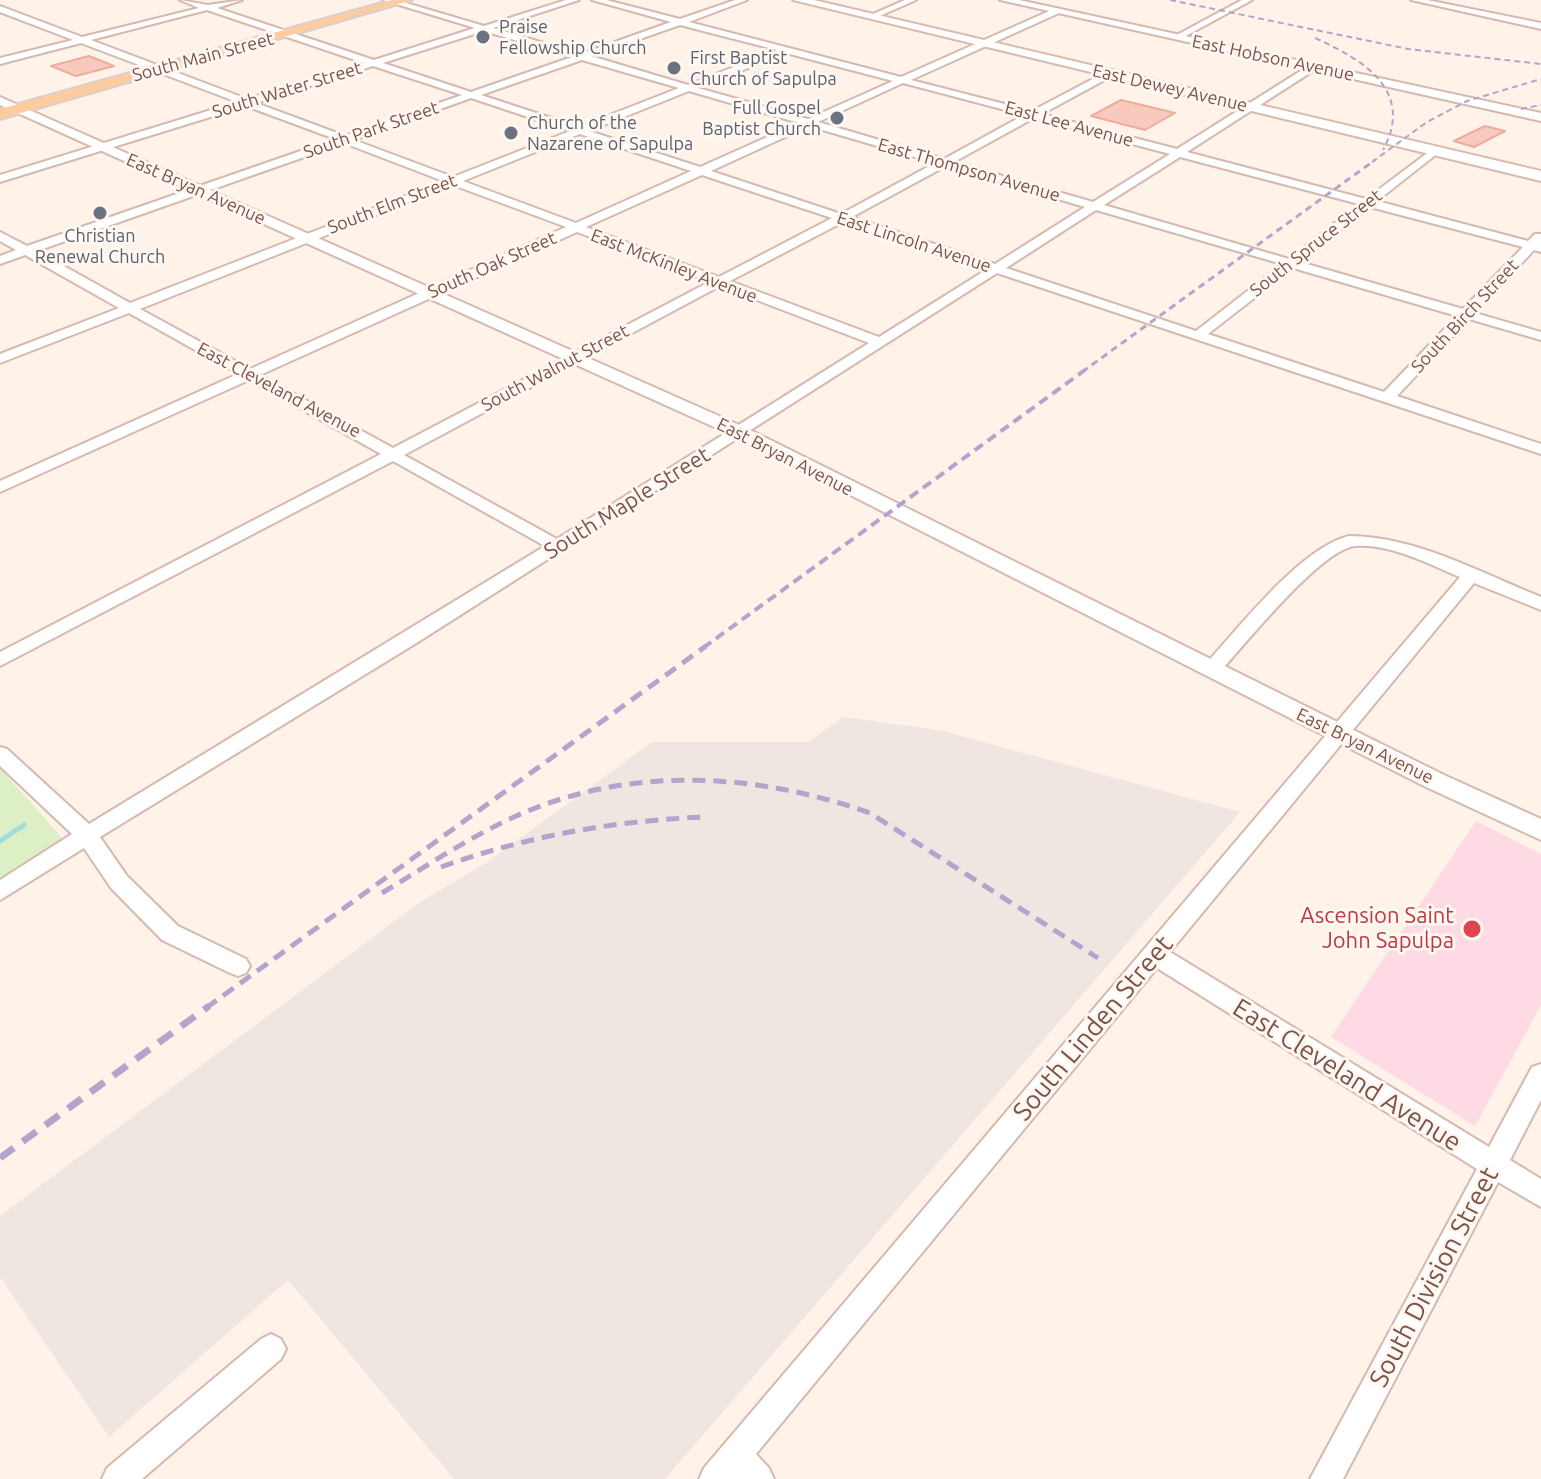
<!DOCTYPE html>
<style>
body{margin:0}
canvas{display:block;background:#fff2e9}
</style>
<canvas width="1541" height="1479"></canvas>
<script>
const ctx = document.querySelector('canvas').getContext('2d');
ctx.lineJoin = 'round';
function paint(path, color) { ctx.fillStyle = color; ctx.fill(path, 'evenodd'); }
function trace(path, color, width, dash) { ctx.strokeStyle = color; ctx.lineWidth = width; ctx.lineCap = dash ? 'butt' : 'round'; ctx.setLineDash(dash || []); ctx.stroke(path); }
function drawText(font, color, halo, rows, align = 'center') {
  ctx.font = font + ' Ubuntu,sans-serif'; ctx.lineWidth = 6; ctx.setLineDash([]); ctx.textBaseline = 'middle'; ctx.strokeStyle = halo; ctx.fillStyle = color; for (const [text, x, y, turn = 0] of rows) {
    ctx.save(); ctx.translate(x, y); ctx.rotate((+turn || 0) * Math.PI / 180); ctx.textAlign = isNaN(turn) ? turn : align; if (halo) ctx.strokeText(text, 0, 0); ctx.fillText(text, 0, 0); ctx.restore();
  }
}
const industrial = new Path2D(`
 M843,717L939,730L1240,812L665,1479H454L288,1280L109,1437L0,1277V1216L420,902L486,863L652,742H808Z`);
const medical = new Path2D(`
 M1476,821L1541,854V1005L1475,1126L1331,1037Z`);
const green = new Path2D(`
 M0,768L64,840L0,882Z`);
const stream = new Path2D(`
 M0,841L24,825`);
const building = new Path2D(`
 M89,56L114,66L76,76L51,66Z
 M1121,100L1175,113L1145,130L1091,116Z
 M1485,126L1505,131L1474,147L1454,141Z`);
const minor = new Path2D(`
 M180,0L208,5L242,0L217,8L374,60L475,28L383,0H396L484,26L566,0H579L493,28L581,54L671,22L592,0H606L680,19L735,0H747L689,22L901,77L1056,8L1059,13L911,80L1032,111L1106,72H1112V76L1042,114L1177,149L1310,65H1316V69L1187,152L1366,199L1434,148L1439,151L1438,153L1377,201L1528,241L1535,234H1541V252L1534,250L1475,313L1541,332V340L1469,319L1397,396L1541,444V454L997,273L418,642L100,837L127,876L178,926L246,959L250,966L246,973L238,976L230,973L162,940L111,888L84,848L0,900V880L72,834L0,766V747L7,749L89,824L545,546L393,461L0,666V652L381,454L249,380L0,492V481L238,374L129,313L0,363V354L119,308L25,255L0,264V256L16,250L0,241V232L27,246L335,139L246,106L0,182V175L237,102L81,43L0,64V58L73,40L0,12V6L82,37L199,8ZM207,10L364,63L247,99L91,40ZM680,25L777,50L688,85L591,56ZM484,31L572,57L471,92L383,63ZM786,53L893,81L808,119L698,88ZM582,60L679,88L579,127L481,95ZM373,66L462,95L345,136L256,103ZM903,83L1024,115L944,159L818,122ZM689,91L799,123L700,167L589,131ZM471,98L570,131L453,177L354,140ZM1034,118L1170,154L1093,202L954,162ZM809,126L935,163L841,214L711,171ZM580,134L691,171L576,223L463,181ZM344,143L443,181L130,303L37,251ZM1180,157L1359,204L1289,259L1104,205ZM946,166L1085,207L995,264L852,217ZM702,175L832,218L719,277L586,227ZM453,185L566,227L250,369L140,309ZM1370,207L1523,247L1463,309L1300,262ZM1096,210L1282,264L1196,331L1006,268ZM843,222L986,270L879,337L730,281ZM577,232L709,282L393,448L260,375ZM1293,268L1457,316L1384,392L1208,334ZM720,286L869,343L557,539L404,455Z
 M905,0H916L873,19L866,17Z
 M1242,0H1252L1180,39L1173,37Z
 M1411,0H1427L1541,23V29Z
 M1349,536C1415,536 1481,573 1541,597V610L1474,583L1170,952L1489,1147L1532,1067L1541,1064V1100L1510,1160L1541,1179V1207L1498,1182L1343,1479H1310L1477,1169L1157,968L756,1454L769,1468L774,1479H699L704,1468L1460,577C1429,564 1389,543 1355,546C1321,549 1243,647 1218,674H1204L1202,670L1204,666C1239,628 1300,548 1349,536Z
 M271,1334L281,1339L286,1349L281,1359L142,1479H102L107,1468L261,1339Z`);
const tertiary = new Path2D(`
 M1000,0H1019L1541,113V121Z
 M0,97L746,428L1444,775L1541,819V840L1426,787L734,436L0,105Z`);
const secondary = new Path2D(`
 M793,0H814L1541,171V181Z`);
const primary = new Path2D(`
 M392,0H412L0,119V109Z`);
const railFar4 = new Path2D(`
 M1170,0L1408,49L1541,64
 M1315,38C1364,60 1415,91 1383,150
 M1521,109L1541,105
 M1372,162L1427,122L1467,101L1541,79`);
const railFar3 = new Path2D(`
 M1082,372L1375,160`);
const railFar2 = new Path2D(`
 M703,648L1085,370`);
const railFar1 = new Path2D(`
 M441,867C527,836 613,821 704,817
 M382,893C425,867 468,838 514,817C628,765 754,772 870,813L1098,958
 M206,1008L706,646`);
const rail = new Path2D(`
 M0,1158L209,1006`);
const markers = [
 [483,37,8,"#6b7280"],
 [674,68,8,"#6b7280"],
 [837,118,8,"#6b7280"],
 [511,133,8,"#6b7280"],
 [100,213,8,"#6b7280"],
 [1472,929,10,"#e0444e"]
];
const farWorshipnames = [
 ["Praise",499,27],
 ["Fellowship Church",499,48],
 ["First Baptist",690,58],
 ["Church of Sapulpa",690,79],
 ["Full Gospel",821,108,"right"],
 ["Baptist Church",821,129,"right"],
 ["Church of the",527,123],
 ["Nazarene of Sapulpa",527,144],
 ["Christian",100,236,"center"],
 ["Renewal Church",100,257,"center"]
];
const farStreetnames = [
 ["South Main Street",203,57,-15],
 ["East Hobson Avenue",1273,58,12],
 ["East Dewey Avenue",1170,88,13],
 ["South Water Street",287,90,-17],
 ["East Lee Avenue",1069,124,15],
 ["South Park Street",371,130,-19],
 ["East Thompson Avenue",969,170,16],
 ["East Bryan Avenue",196,189,24],
 ["South Elm Street",392,204,-21],
 ["East Lincoln Avenue",914,242,18],
 ["South Spruce Street",1316,243,-38],
 ["South Oak Street",492,265,-24],
 ["East McKinley Avenue",674,266,21],
 ["South Birch Street",1465,316,-47],
 ["South Walnut Street",555,368,-28],
 ["East Cleveland Avenue",279,390,28],
 ["East Bryan Avenue",785,457,27],
 ["East Bryan Avenue",1365,746,26]
];
const streetNames = [
 ["South Maple Street",627,503,-32]
];
const healthNames = [
 ["Ascension Saint",1454,916],
 ["John Sapulpa",1454,941]
];
const nearStreetnames = [
 ["South Linden Street",1093,1028,-50],
 ["East Cleveland Avenue",1347,1075,32],
 ["South Division Street",1434,1277,-62]
];
paint(industrial, '#efe6e2');
paint(medical, '#fedbe4');
paint(green, '#ddefc4');
trace(stream, '#9edfde', 5);
paint(building, '#f8cabd');
trace(building, '#ecad9b', 2);
trace(minor, '#d5b9af', 4);
trace(tertiary, '#d5b9af', 4);
trace(secondary, '#dbbaae', 4);
trace(primary, '#dbcfcc', 4);
paint(minor, '#fff');
paint(tertiary, '#fff');
paint(secondary, '#fff');
paint(primary, '#ffcc9f');
trace(railFar4, '#b3a4cc', 2, [6, 4]);
trace(railFar3, '#b3a4cc', 3, [7, 5]);
trace(railFar2, '#b3a4cc', 4, [10, 6]);
trace(railFar1, '#b3a4cc', 5, [13, 8]);
trace(rail, '#b3a4cc', 7, [17, 11]);
for (const [x, y, r, color] of markers) { const dot = new Path2D(); dot.arc(x, y, r, 0, 2 * Math.PI); ctx.fillStyle = color; ctx.fill(dot); trace(dot, '#fff7f1', 3); }
drawText('18px', '#5b616d', '#fff7f1', farWorshipnames, 'left');
drawText('18px', '#7d5248', '#fff7f1', farStreetnames);
drawText('22px', '#7d5248', '#fff7f1', streetNames);
drawText('22px', '#be3a42', '#fff7f1', healthNames, 'right');
drawText('26px', '#7d5248', '#fff7f1', nearStreetnames);
</script>
